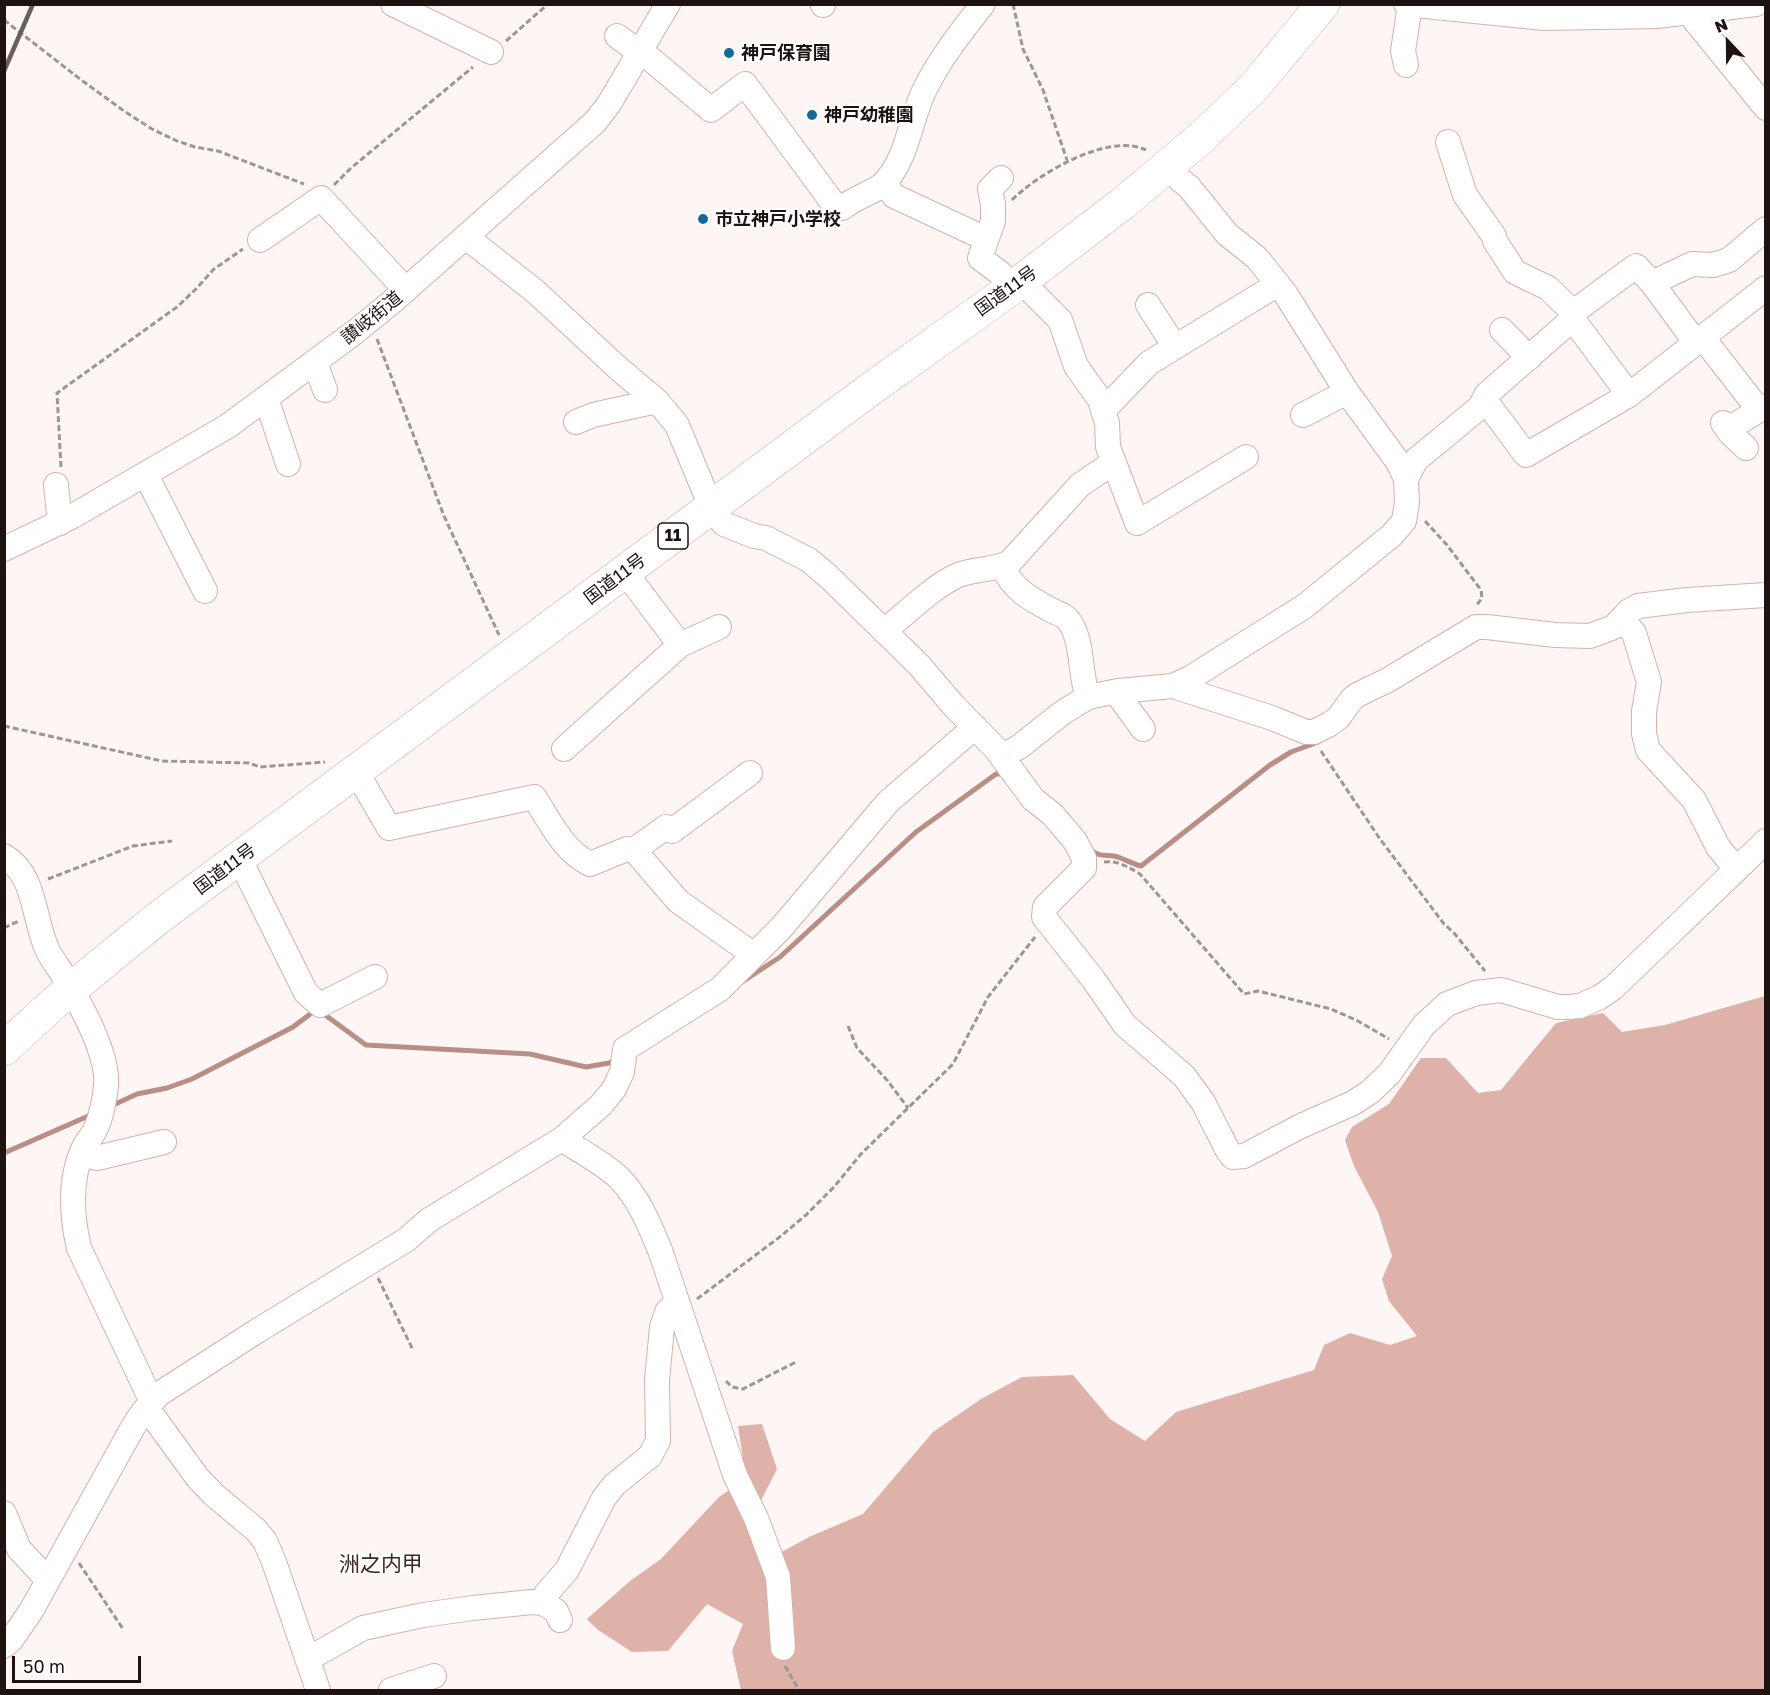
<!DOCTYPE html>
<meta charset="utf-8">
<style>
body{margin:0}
#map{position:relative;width:1770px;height:1695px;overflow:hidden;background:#fef6f5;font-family:"Golos Text",sans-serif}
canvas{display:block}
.frame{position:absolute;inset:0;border:6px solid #1f1311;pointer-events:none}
.north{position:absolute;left:1698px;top:12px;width:60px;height:60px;-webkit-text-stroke:4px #fff;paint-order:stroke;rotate:338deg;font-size:16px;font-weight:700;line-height:24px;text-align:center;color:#1f1311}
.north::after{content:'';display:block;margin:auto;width:21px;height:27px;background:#1f1311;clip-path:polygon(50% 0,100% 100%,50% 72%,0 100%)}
.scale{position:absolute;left:12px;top:1656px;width:129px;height:27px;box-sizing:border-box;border:3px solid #1f1311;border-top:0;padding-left:8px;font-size:18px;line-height:21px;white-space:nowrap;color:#1f1311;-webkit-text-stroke:4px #fff;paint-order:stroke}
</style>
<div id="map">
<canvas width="1770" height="1695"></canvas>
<div class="frame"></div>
<div class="north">N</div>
<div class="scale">50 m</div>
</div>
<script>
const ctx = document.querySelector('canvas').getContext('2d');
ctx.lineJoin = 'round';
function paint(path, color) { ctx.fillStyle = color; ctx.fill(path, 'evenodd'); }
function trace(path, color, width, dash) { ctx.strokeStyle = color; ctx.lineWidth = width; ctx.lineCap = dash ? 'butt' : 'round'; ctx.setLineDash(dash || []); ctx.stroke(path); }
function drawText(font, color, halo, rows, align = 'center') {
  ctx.font = font + ' "Golos Text","Noto Sans JP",sans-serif'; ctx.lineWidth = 4.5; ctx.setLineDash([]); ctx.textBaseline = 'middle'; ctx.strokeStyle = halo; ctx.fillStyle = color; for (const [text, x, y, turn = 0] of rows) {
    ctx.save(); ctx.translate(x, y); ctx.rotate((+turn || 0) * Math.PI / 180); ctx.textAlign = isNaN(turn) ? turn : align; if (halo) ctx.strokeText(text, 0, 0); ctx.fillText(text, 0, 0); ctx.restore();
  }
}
const forest = new Path2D(`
 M1765,996V1690H741L732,1651L743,1624L707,1604L668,1651L632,1652L598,1630L587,1619L630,1581L661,1559L719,1497L746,1479L738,1426L762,1424L777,1469L747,1528L760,1564L809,1537L863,1514L933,1432L981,1399L1022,1377L1073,1375L1110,1419L1145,1441L1176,1412L1314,1370L1324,1345L1350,1333L1390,1345L1417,1336L1389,1301L1382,1279L1392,1256L1378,1212L1354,1166L1345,1140L1352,1127L1389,1104L1421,1058H1446L1478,1093L1501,1090L1556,1023L1603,1013L1622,1032L1665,1025Z`);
const stream = new Path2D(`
 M1090,849C1098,858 1108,854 1118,857C1126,860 1133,864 1141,866L1270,765L1291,752L1318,742
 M742,982L780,957L916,832L996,774H1006
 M109,1107L137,1094L167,1088L192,1079L293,1027L317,1009L366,1045L530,1054L586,1067L609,1063L617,1059
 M4,1153L93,1114`);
const path = new Path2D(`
 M1013,4L1023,49L1043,90L1067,160
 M4,20L80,79L124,111L152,129L177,141L195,147L218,151L304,184
 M506,41L548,4
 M334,185L351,168L473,67
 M1012,200C1039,173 1109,132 1146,150
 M377,339L444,516L499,635
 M61,467L57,393L177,307L196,289L214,269L243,249
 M1425,521L1447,545L1481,590L1482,598L1476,606
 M4,726L162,761L249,763L260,767L325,762
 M1321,751L1380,839L1444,924L1454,933L1485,971
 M1104,862C1117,860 1128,867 1140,874L1244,994L1258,991L1331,1009L1356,1020L1389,1039
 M48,879L133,846L172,841
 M4,928L19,921
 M848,1026L857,1048L887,1080L908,1108
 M378,1278L413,1350
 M697,1299L781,1236L806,1215L834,1187L861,1154L953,1064L988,997L1035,937
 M726,1381L732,1387L743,1389L796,1362
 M79,1563L123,1629
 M785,1666L799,1690`);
const minor = new Path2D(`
 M393,4L491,52
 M1406,4L1544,18L1657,16L1756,4
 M823,5V4
 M1688,12L1766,108
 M617,36L639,52
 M640,50L711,110L745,84L836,207L842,208C853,198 878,191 885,182C907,158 910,122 923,93C938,61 961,32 983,4
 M1406,65L1403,51L1410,5
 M1448,142L1465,195L1494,236L1495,241L1515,272L1548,288L1574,313
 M1001,178L990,189L993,204V221L980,258L1000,273L1012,288
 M884,184L894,196L986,239
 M466,237L536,292L619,369L657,401L677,425L711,507L724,524L754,536L766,538L809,560L829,577L919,665L953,705L996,749L1033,799L1053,815L1075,841L1084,858V868L1045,907L1044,917L1093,979L1125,1025L1184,1076L1203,1102L1228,1151L1233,1157L1244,1156L1301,1126L1353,1103L1370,1092L1389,1074L1424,1025L1447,1004L1476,993L1501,990L1558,1007H1568L1580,1006L1600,997L1613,988L1766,841
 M260,240L321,198L406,290
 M1021,281L1060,320L1076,366L1100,400L1107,423L1108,447L1137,523L1246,457
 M1652,283L1692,264L1713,265L1729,260L1766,229
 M1148,305L1175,347
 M1572,318L1629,395
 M1502,330L1529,358
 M1703,338L1759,410
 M315,362L325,390
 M266,398L288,464
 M1483,402L1491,408L1526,455L1629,395L1766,288
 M1103,411L1149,363L1278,284
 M1303,415L1347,392
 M576,422L593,415L657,401
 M1723,423L1730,433L1746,448
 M1728,429L1766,406
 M146,475L205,591
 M1406,479L1416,460L1480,407L1487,394L1568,323L1579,308L1636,266L1652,283L1696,343
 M56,485L60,523
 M4,549L73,516L228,426L355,332L393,301L595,122L609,104L668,4
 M1003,566C1011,589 1032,600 1053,611C1059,614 1066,616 1069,621C1084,642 1079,674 1088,697
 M625,572L680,645
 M1622,619L1634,633L1649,682L1644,711V734L1648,750L1694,800L1718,847L1736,869
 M884,631C907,613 930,589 956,576C973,568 994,571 1010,562L1080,485L1114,462
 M1173,686L1272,718L1306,732H1314L1330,724L1339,717L1352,699L1357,695L1388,680L1476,627H1487L1555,635L1590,636L1614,627L1629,611L1638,606L1687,600L1766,595
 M1118,691L1121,699L1143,729
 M564,749L680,645L719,627
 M1002,756L1019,747L1062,713L1088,697L1118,691L1173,686L1192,677L1305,606L1392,535L1404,521L1407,503L1406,479L1398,462L1347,392L1285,293L1257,258L1227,234L1189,187L1166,168
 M356,771L389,828L534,797C550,821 563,851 590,864L627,849L634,850L678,901L754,955
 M634,850L666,827L672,831L750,773
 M4,856C36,875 33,918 47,949C51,958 58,967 64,976C79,1002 109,1054 106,1085C105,1099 101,1118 95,1130C93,1135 88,1140 85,1145C69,1177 71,1214 79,1248L152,1402
 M239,858L306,993L320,1005L375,977
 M562,1139C580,1151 601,1162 617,1176C638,1196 649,1224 660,1250L735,1475L756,1518L778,1577L783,1648
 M81,1155L97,1158L164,1142
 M147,1408L197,1477L213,1494L256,1530L265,1541L274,1562L318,1690
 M4,1513L19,1549L48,1580
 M543,1603L546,1594L567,1570L604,1498L614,1485L650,1456L658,1441L657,1380L662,1327L667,1312L677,1302
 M4,1646L11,1640L31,1611L133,1427L143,1412L159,1394L257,1331L406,1240L429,1220L562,1139L601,1105L614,1089L622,1072L625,1049L720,989L781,928L888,802L975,727
 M308,1659L363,1628L423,1615L473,1608L532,1602L543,1603L556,1611L560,1620
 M391,1690L434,1676`);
const highway = new Path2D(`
 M4,1049L54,1003L158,918L872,388L1012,288L1122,204L1202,137L1254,87L1323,4`);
const rail = new Path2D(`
 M4,71L33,4`);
const markers = [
 [729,53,6,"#146b9b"],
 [812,115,6,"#146b9b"],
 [703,219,6,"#146b9b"]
];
const shields = [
 [673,536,30]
];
const shieldNames = [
 ["11",673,536]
];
const poiNames = [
 ["神戸保育園",741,53],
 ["神戸幼稚園",824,115],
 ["市立神戸小学校",715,219]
];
const streetNames = [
 ["国道11号",1006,291,-36],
 ["讃岐街道",372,318,-39],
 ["国道11号",615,579,-37],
 ["国道11号",225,869,-37]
];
const quarterNames = [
 ["洲之内甲",381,1564]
];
paint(forest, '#deb1a9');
trace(stream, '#b98e86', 5);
trace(minor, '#d4b1aa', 26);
trace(highway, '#d4b1aa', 34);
trace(path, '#9f9694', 3, [6, 3]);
trace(minor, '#fff', 24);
trace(highway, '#fff', 33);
trace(rail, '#6a5f5e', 4.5);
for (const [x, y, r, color] of markers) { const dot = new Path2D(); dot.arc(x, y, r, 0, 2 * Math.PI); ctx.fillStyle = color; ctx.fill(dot); trace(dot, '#fff', 2); }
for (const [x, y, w] of shields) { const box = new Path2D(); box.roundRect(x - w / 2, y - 13, w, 26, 4.5); ctx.fillStyle = '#fff'; ctx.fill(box); trace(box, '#1f1311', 1.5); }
drawText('bold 16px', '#1f1311', null, shieldNames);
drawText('bold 18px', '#1f1311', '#fff', poiNames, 'left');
drawText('18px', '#1f1311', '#fff', streetNames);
drawText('21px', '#402520', '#fff', quarterNames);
</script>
